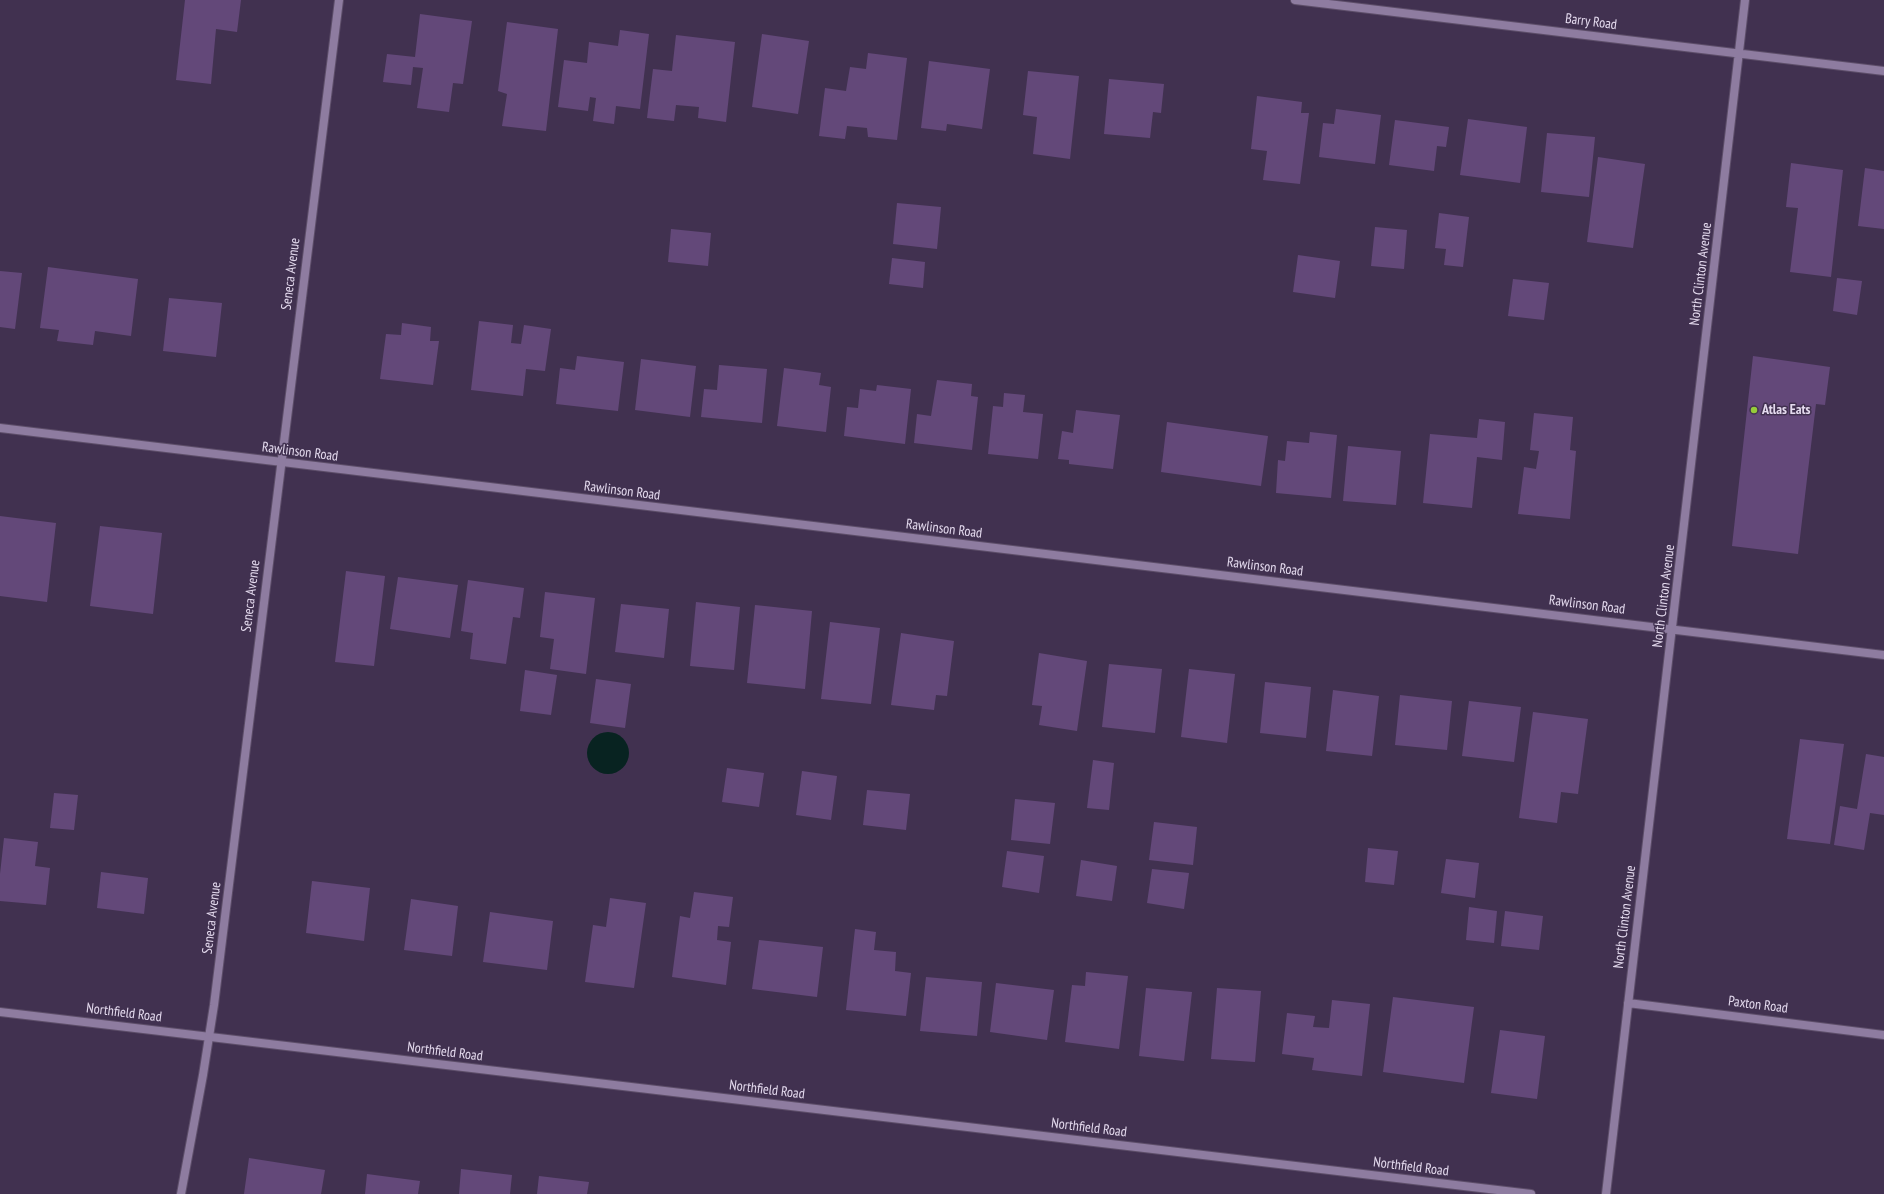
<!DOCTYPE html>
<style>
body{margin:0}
canvas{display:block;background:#413150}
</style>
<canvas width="1884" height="1194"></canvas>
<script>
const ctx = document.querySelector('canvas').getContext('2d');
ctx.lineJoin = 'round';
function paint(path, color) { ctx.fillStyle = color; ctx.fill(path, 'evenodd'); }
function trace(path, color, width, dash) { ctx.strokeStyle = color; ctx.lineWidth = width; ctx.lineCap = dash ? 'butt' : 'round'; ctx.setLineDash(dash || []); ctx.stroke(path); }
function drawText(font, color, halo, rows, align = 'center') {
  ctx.font = font + ' "PT Sans Narrow",sans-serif'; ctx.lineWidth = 3; ctx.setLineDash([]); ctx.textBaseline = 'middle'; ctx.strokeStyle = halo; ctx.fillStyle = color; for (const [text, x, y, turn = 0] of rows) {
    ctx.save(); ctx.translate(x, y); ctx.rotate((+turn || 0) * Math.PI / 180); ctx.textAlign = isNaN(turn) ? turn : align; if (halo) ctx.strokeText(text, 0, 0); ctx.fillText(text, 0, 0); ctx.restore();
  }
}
const water = new Path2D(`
 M587 753a21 21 0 1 1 42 0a21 21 0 1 1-42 0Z`);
const building = new Path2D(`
 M185,0H241L237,32L216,29L211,84L176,80Z
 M420,14L472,21L463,84L453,83L449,112L417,108L423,68L413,67L411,85L383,82L387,54L415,57Z
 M507,22L558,29L546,131L502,126L507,94L498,91Z
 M620,30L649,34L640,109L616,106L614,124L593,121L596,98L590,97L588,111L558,107L564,60L587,63L589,42L618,46Z
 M762,34L809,41L798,114L752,107Z
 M676,35L735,42L726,122L698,118L699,107L676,105L674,121L647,118L653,69L672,71Z
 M868,53L907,58L897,140L868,137L867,128L847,126L845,139L819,136L825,88L846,91L850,67L866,69Z
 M929,61L990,69L982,129L947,124L946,131L921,128Z
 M1028,71L1079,76L1070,159L1033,154L1037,117L1023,115Z
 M1109,79L1164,84L1161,113L1153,112L1150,138L1104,134Z
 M1257,96L1302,102L1301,113H1309L1300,184L1263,180L1267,151L1251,149Z
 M1336,109L1381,115L1375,164L1319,157L1323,123L1334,124Z
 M1468,119L1527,127L1520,183L1460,175Z
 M1395,120L1449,127L1446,147L1437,146L1434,171L1389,165Z
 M1547,133L1595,137L1589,197L1541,192Z
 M1598,157L1645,164L1633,248L1587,242Z
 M1791,163L1843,170L1831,277L1790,272L1798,208L1786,207Z
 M1865,168L1884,171V229L1858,226Z
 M897,203L941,207L937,249L893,244Z
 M1439,213L1469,217L1463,267L1444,265L1446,249L1435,248Z
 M1375,227L1407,230L1404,269L1371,266Z
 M671,229L711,233L708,266L668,262Z
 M1298,255L1340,261L1335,298L1293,292Z
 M892,258L925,262L923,288L889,284Z
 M48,267L138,279L131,336L95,331L93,345L57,341L59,330L40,328Z
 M0,271L22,273L15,329L0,327Z
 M1837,278L1862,281L1857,315L1833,311Z
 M1513,279L1549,283L1544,320L1508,316Z
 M169,298L222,303L216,357L163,351Z
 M479,321L513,325L511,343L521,344L524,325L551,329L545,371L526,369L523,396L471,390Z
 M402,323L431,327L430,341H439L433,385L380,379L386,334L401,335Z
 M577,356L624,362L618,411L556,404L560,368L575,370Z
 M1753,356L1830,367L1825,405L1816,404L1798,554L1732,546Z
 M641,359L696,366L690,417L635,410Z
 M719,365L767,369L762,423L701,417L704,389L717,390Z
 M784,368L821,373L819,385L831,387L826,432L777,426Z
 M937,380L972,384L971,396L978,397L972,450L914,443L917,414L931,416Z
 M877,385L911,389L905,444L844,436L847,407L858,408L860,389L876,391Z
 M1004,393L1025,395L1023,412L1043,414L1038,459L988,454L993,406L1003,407Z
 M1076,410L1120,415L1113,469L1069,464V460L1058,459L1062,431L1073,433Z
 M1534,413L1573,417L1570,450L1576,451L1570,519L1518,514L1524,467L1536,469L1539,451L1530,450Z
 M1479,419L1505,422L1502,460L1477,457L1472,508L1423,503L1430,434L1477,438Z
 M1167,422L1268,436L1261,486L1161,472Z
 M1310,432L1337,435L1331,498L1276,493L1278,460L1285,461L1287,441L1309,443Z
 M1348,446L1401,451L1396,505L1343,501Z
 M0,516L56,523L47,602L0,596Z
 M100,526L162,533L153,614L90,606Z
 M346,571L385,576L374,666L335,662Z
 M398,577L458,585L450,638L390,629Z
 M468,580L524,588L520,618L513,617L506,664L470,659L473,633L461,631Z
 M545,592L595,598L586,674L550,669L554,639L540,637Z
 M696,602L740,607L734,670L690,666Z
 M621,604L669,609L664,658L615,652Z
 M755,605L812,611L805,689L747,683Z
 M830,622L880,628L871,704L821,699Z
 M901,633L954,641L947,696L936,695L934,710L891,705Z
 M1039,653L1087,661L1077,731L1039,725L1042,706L1032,705Z
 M1109,664L1162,669L1155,733L1102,727Z
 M1189,669L1235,674L1227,743L1181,737Z
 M525,670L557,675L551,715L520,711Z
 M596,679L631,684L625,728L590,723Z
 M1265,682L1311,687L1306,738L1260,733Z
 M1333,690L1379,696L1372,756L1326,751Z
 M1400,695L1452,701L1447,750L1395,745Z
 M1469,701L1521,707L1514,762L1462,756Z
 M1533,712L1588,719L1578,794L1561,792L1557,823L1519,818Z
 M1800,739L1844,744L1830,844L1787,839Z
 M1866,754L1884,757V815L1870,813L1864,850L1834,845L1840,806L1857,809Z
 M1093,760L1114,763L1109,810L1087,808Z
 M727,768L764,773L759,807L722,802Z
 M802,771L837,776L831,820L796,815Z
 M867,790L910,794L906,830L863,825Z
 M54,793L78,795L74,830L50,828Z
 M1015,799L1055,803L1050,844L1011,840Z
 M1154,822L1197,827L1193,865L1149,860Z
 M4,838L38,842L35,866L50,868L46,905L0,901V874Z
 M1368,848L1398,851L1394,885L1365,882Z
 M1007,851L1044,856L1039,893L1002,887Z
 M1446,859L1479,863L1475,898L1441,893Z
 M1081,860L1117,866L1112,901L1076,896Z
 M1152,869L1189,873L1184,909L1147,903Z
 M101,872L148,878L144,914L97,908Z
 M312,881L370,888L364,941L306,933Z
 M694,892L733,897L729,927L718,926L717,940L731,942L726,985L672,977L680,916L690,918Z
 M610,898L646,903L634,988L585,982L593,925L606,927Z
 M411,899L458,906L452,956L404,950Z
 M1469,907L1497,911L1494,943L1466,940Z
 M1505,911L1543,916L1539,950L1501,946Z
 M490,912L553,921L547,970L483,962Z
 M855,929L876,932L874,950L896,952L895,971L911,973L906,1016L846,1010Z
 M759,940L823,947L817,997L752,989Z
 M1086,972L1128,976L1119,1049L1065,1042L1072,985L1085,986Z
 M926,977L982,982L977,1036L920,1031Z
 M996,983L1054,990L1047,1040L990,1032Z
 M1146,988L1192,992L1184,1061L1139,1056Z
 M1217,988L1261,991L1255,1062L1211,1059Z
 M1393,997L1474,1007L1464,1083L1383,1072Z
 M1332,1000L1370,1004L1362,1076L1312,1070L1314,1058L1282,1054L1287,1013L1315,1016L1313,1027L1329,1028Z
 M1500,1030L1545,1036L1537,1099L1491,1093Z
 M249,1158L325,1170L321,1194H244Z
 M461,1169L512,1175L510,1194H459Z
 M367,1174L420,1181L418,1194H365Z
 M539,1176L589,1182L587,1194H537Z`);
const minor = new Path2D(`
 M1295,0L1884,71
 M0,428L1884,655
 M1628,1003L1884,1035
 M0,1012L1531,1194
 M1606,1194L1745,0`);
const tertiary = new Path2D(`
 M181,1194L203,1075L214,1005L339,0`);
const markers = [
 [1754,410,4,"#96cc3a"]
];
const streetNames = [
 ["Barry Road",1591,22,7],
 ["Seneca Avenue",291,274,-83],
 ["North Clinton Avenue",1701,274,-83],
 ["Rawlinson Road",300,452,7],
 ["Rawlinson Road",622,491,7],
 ["Rawlinson Road",944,529,7],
 ["Rawlinson Road",1265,567,7],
 ["Seneca Avenue",251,596,-83],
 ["North Clinton Avenue",1664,596,-83],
 ["Rawlinson Road",1587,605,7],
 ["North Clinton Avenue",1625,917,-83],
 ["Seneca Avenue",212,918,-83],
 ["Paxton Road",1758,1005,7],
 ["Northfield Road",124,1013,7],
 ["Northfield Road",445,1052,7],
 ["Northfield Road",767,1090,7],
 ["Northfield Road",1089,1128,7],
 ["Northfield Road",1411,1167,7]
];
const poiNames = [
 ["Atlas Eats",1762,410]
];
paint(water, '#082321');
paint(building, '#634879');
trace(minor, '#5d4e69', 10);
trace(tertiary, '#5d4e69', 10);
trace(minor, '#8e7ca0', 8);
trace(tertiary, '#8e7ca0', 8);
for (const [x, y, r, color] of markers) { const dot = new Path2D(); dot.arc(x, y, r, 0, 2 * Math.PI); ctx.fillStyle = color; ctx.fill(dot); trace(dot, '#413150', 1.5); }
drawText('14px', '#e4daee', '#413150', streetNames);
drawText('bold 14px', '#e4daee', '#413150', poiNames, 'left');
</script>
